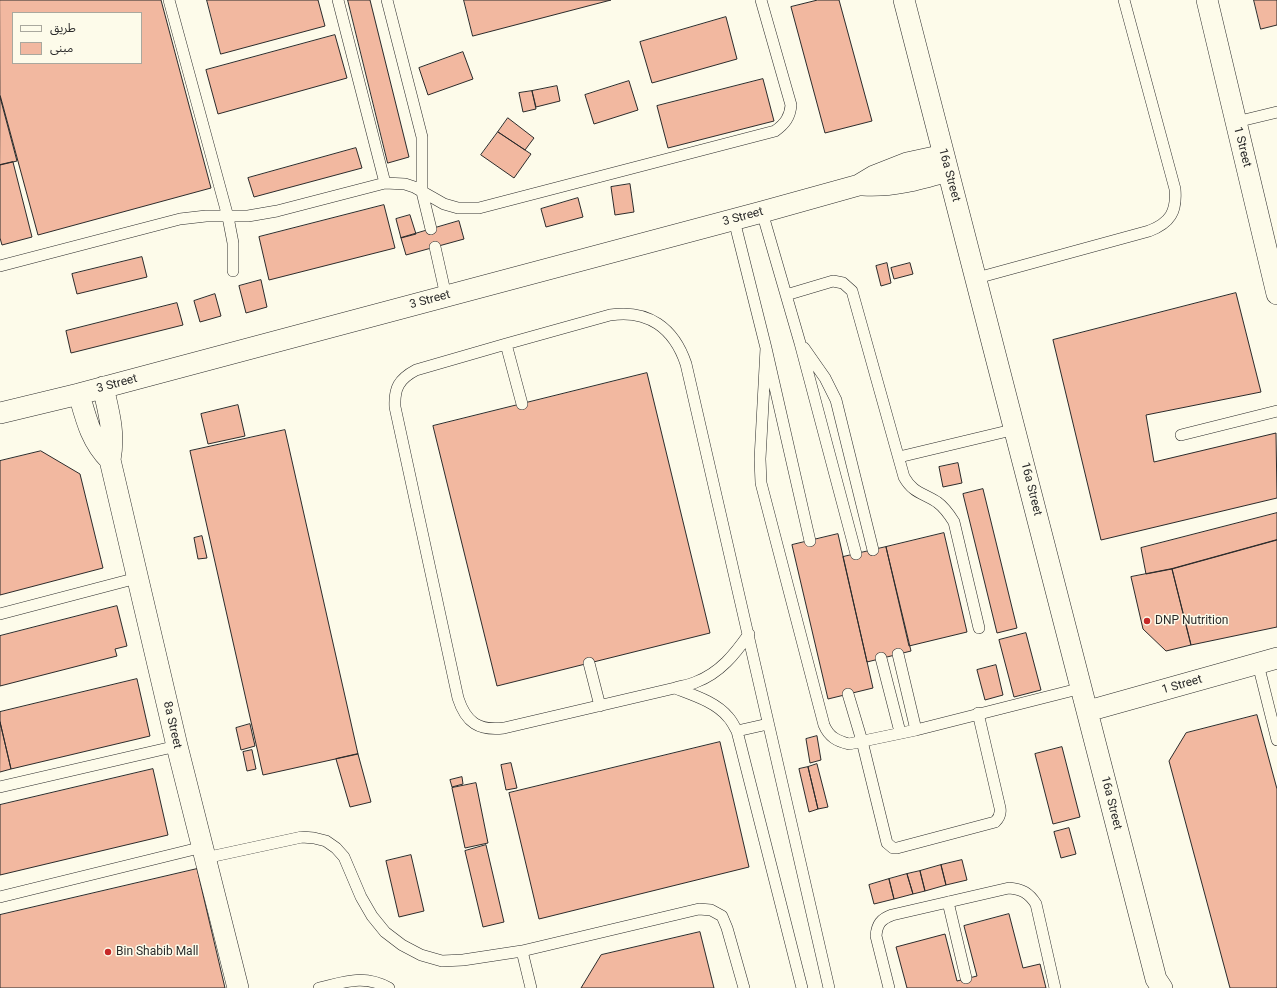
<!DOCTYPE html>
<meta charset="utf-8">
<style>
body{margin:0}
#map{position:relative;width:1277px;height:988px;overflow:hidden;background:#fdfbea;font-family:Roboto,"Noto Sans Arabic",sans-serif}
canvas{display:block}
.legend{position:absolute;left:12px;top:12px;width:130px;height:52px;box-sizing:border-box;background:#fdfbea;border:1px solid #a9a89e;margin:0;padding:5px 7px;list-style:none;font-size:12px;color:#2b2b2b}
.legend li{display:flex;align-items:center;gap:8px;height:20px}
.legend b{width:20px;border:1px solid #a9a89e}
</style>
<div id="map">
<canvas width="1277" height="988"></canvas>
<ul class="legend">
<li><b style="height:5px;background:#fdfbea"></b>طريق</li>
<li><b style="height:11px;background:#f2b8a0"></b>مبنى</li>
</ul>
</div>
<script>
const ctx = document.querySelector('canvas').getContext('2d');
ctx.lineJoin = 'round';
function paint(path, color) { ctx.fillStyle = color; ctx.fill(path, 'evenodd'); }
function trace(path, color, width, dash) { ctx.strokeStyle = color; ctx.lineWidth = width; ctx.lineCap = dash ? 'butt' : 'round'; ctx.setLineDash(dash || []); ctx.stroke(path); }
function drawText(font, color, halo, rows, align = 'center') {
  ctx.font = font + ' Roboto,sans-serif'; ctx.lineWidth = 3; ctx.setLineDash([]); ctx.textBaseline = 'middle'; ctx.strokeStyle = halo; ctx.fillStyle = color; for (const [text, x, y, turn = 0] of rows) {
    ctx.save(); ctx.translate(x, y); ctx.rotate((+turn || 0) * Math.PI / 180); ctx.textAlign = isNaN(turn) ? turn : align; if (halo) ctx.strokeText(text, 0, 0); ctx.fillText(text, 0, 0); ctx.restore();
  }
}
const building = new Path2D(`
 M0,0H161L211,188L38,235L0,95ZM13,13H141V63H13Z
 M207,0H318L325,26L221,54Z
 M348,0H370L409,157L388,163Z
 M464,0H611L473,36Z
 M818,0H839L872,121L825,133L791,7Z
 M1254,0H1277V25L1261,29Z
 M726,17L737,59L652,83L640,42Z
 M335,35L347,78L218,114L206,70Z
 M463,52L473,79L428,95L419,68Z
 M763,79L774,121L668,148L657,106Z
 M629,81L638,110L594,124L585,95Z
 M557,86L560,101L536,107L532,91Z
 M532,91L536,109L523,112L519,93Z
 M0,97L17,161L0,165Z
 M508,118L534,138L525,150L498,132Z
 M498,132L531,154L514,178L481,155Z
 M356,148L362,168L254,197L248,178Z
 M13,162L32,237L2,245L0,238V165Z
 M630,184L634,212L615,215L611,187Z
 M578,198L583,217L546,227L541,209Z
 M384,205L395,248L269,280L259,237Z
 M410,215L416,234L401,238L396,219Z
 M459,221L464,239L406,255L401,238Z
 M142,257L147,277L77,294L72,274Z
 M887,263L891,283L881,286L876,266Z
 M910,263L913,274L894,279L891,268Z
 M261,280L267,307L246,313L239,286Z
 M1236,293L1261,392L1146,415L1154,462L1276,433L1277,498L1101,540L1053,340Z
 M215,294L221,316L200,322L194,301Z
 M177,303L183,325L71,353L66,331Z
 M647,373L710,633L497,686L433,426Z
 M238,405L245,436L208,444L201,414Z
 M285,430L358,754L263,775L190,451Z
 M41,451L80,474L103,568L0,595V461Z
 M958,463L962,483L943,487L939,467Z
 M983,489L1017,628L997,633L963,494Z
 M1277,513V540L1172,569L1146,574L1141,548Z
 M944,533L967,632L909,646L886,547Z
 M838,534L873,688L828,699L792,545Z
 M202,536L207,558L198,559L194,538Z
 M1277,540V627L1191,645L1172,569Z
 M886,547L911,651L867,662L843,557Z
 M1172,569L1191,645L1166,651L1143,629L1131,577Z
 M117,606L127,646L115,649L117,656L0,686V636Z
 M1026,633L1041,690L1014,697L999,640Z
 M996,665L1003,695L985,700L977,670Z
 M137,679L150,736L11,769L0,722V712Z
 M1257,715L1277,789V988H1230L1169,761L1186,733Z
 M0,722L11,769L0,772Z
 M250,724L255,746L241,750L236,728Z
 M817,736L821,760L810,763L806,739Z
 M720,742L749,867L539,919L509,793Z
 M1062,747L1080,817L1053,824L1035,754Z
 M252,750L256,769L247,771L243,752Z
 M358,754L371,802L350,807L336,759Z
 M511,763L517,788L506,790L501,765Z
 M817,764L828,807L818,809L808,767Z
 M808,767L818,809L809,812L799,769Z
 M153,769L168,835L0,875V805Z
 M462,777L463,784L452,787L450,780Z
 M476,783L488,843L465,848L452,788Z
 M1069,828L1076,854L1061,858L1054,832Z
 M486,845L504,922L483,927L465,851Z
 M411,855L424,911L399,917L386,861Z
 M962,860L967,880L946,885L941,865Z
 M941,865L946,885L925,891L920,871Z
 M197,869L225,988H0V915Z
 M920,871L925,891L913,894L907,874Z
 M907,874L913,894L894,899L889,879Z
 M889,879L894,899L874,904L869,885Z
 M1009,914L1023,968L1040,964L1046,988H907L896,947L945,934L957,981L977,976L964,926Z
 M700,932L714,988H581L601,955Z`);
const service = new Path2D(`
 M169,0L228,217L233,243V271
 M338,0L385,183
 M387,0L422,137V192L431,229
 M1236,122L1277,112
 M762,212L800,343L856,554
 M734,220L766,348L810,541
 M435,247L446,296
 M0,266L180,219L206,216H248L277,211L385,183L405,184L414,187L444,204L458,208H479L775,131C785,124 790,117 791,105L761,0
 M977,278L1149,231C1170,223 1177,212 1175,189L1124,0
 M786,295L833,281L843,283L852,291L904,477C913,493 923,493 937,502C944,507 949,514 954,522L979,628
 M506,344L522,404
 M766,348L760,459L761,483L824,725C829,737 837,741 849,744L916,730L1082,688
 M804,348L825,378L836,400L873,550
 M1181,435L1277,411
 M899,457L1016,429
 M0,614L137,578
 M898,654L916,730
 M881,658L900,732
 M589,663L600,706
 M1258,664L1277,740
 M675,688C682,686 690,685 696,682C720,673 735,654 749,634
 M848,694L862,741L887,843L893,848H897L995,822C999,818 1001,813 1000,808L978,713
 M737,731L768,724
 M0,787L177,746
 M205,858L302,837L314,838L326,841L336,848L344,857L361,897L372,916L385,932L402,945L421,955L442,961L463,960L522,951L699,909L711,910L722,916L727,928L744,988
 M0,897L203,847
 M948,902L966,978
 M522,951L531,988
 M319,988C345,982 364,974 389,988
 M802,988L737,731C734,726 732,721 728,717C716,702 693,695 675,688L504,728C479,731 466,723 458,698L395,407C394,388 399,379 416,370L506,344L610,315C648,309 674,328 686,364C734,572 781,780 829,988
 M889,988L876,936C877,924 881,919 892,915L1009,888C1022,889 1029,893 1036,904L1055,988`);
const minor = new Path2D(`
 M904,0L1156,979L1162,988
 M1207,0L1277,294
 M863,185C893,187 920,179 948,171
 M103,387C109,413 115,433 110,460L177,746L238,988
 M79,394C86,419 91,441 110,460
 M0,413L79,394L762,212L859,185L874,176L907,163L944,155
 M1088,711L1277,658`);
const markers = [
 [1147,621,4,"#c62828"],
 [108,952,4,"#c62828"]
];
const streetNames = [
 ["1 Street",1242,147,76],
 ["16a Street",949,175,75],
 ["3 Street",743,217,-15],
 ["3 Street",430,300,-15],
 ["3 Street",117,384,-15],
 ["16a Street",1031,489,76],
 ["1 Street",1182,685,-16],
 ["8a Street",172,725,77],
 ["16a Street",1111,803,76]
];
const poiNames = [
 ["DNP Nutrition",1155,621],
 ["Bin Shabib Mall",116,952]
];
paint(building, '#f2b8a0');
trace(building, '#2b2b2b', 1);
trace(service, '#2b2b2b', 12);
trace(minor, '#2b2b2b', 22);
trace(service, '#fdfbea', 11);
trace(minor, '#fdfbea', 21);
for (const [x, y, r, color] of markers) { const dot = new Path2D(); dot.arc(x, y, r, 0, 2 * Math.PI); ctx.fillStyle = color; ctx.fill(dot); trace(dot, '#fdfbea', 1.5); }
drawText('12px', '#2b2b2b', '#fdfbea', streetNames);
drawText('12px', '#2b2b2b', '#fdfbea', poiNames, 'left');
</script>
